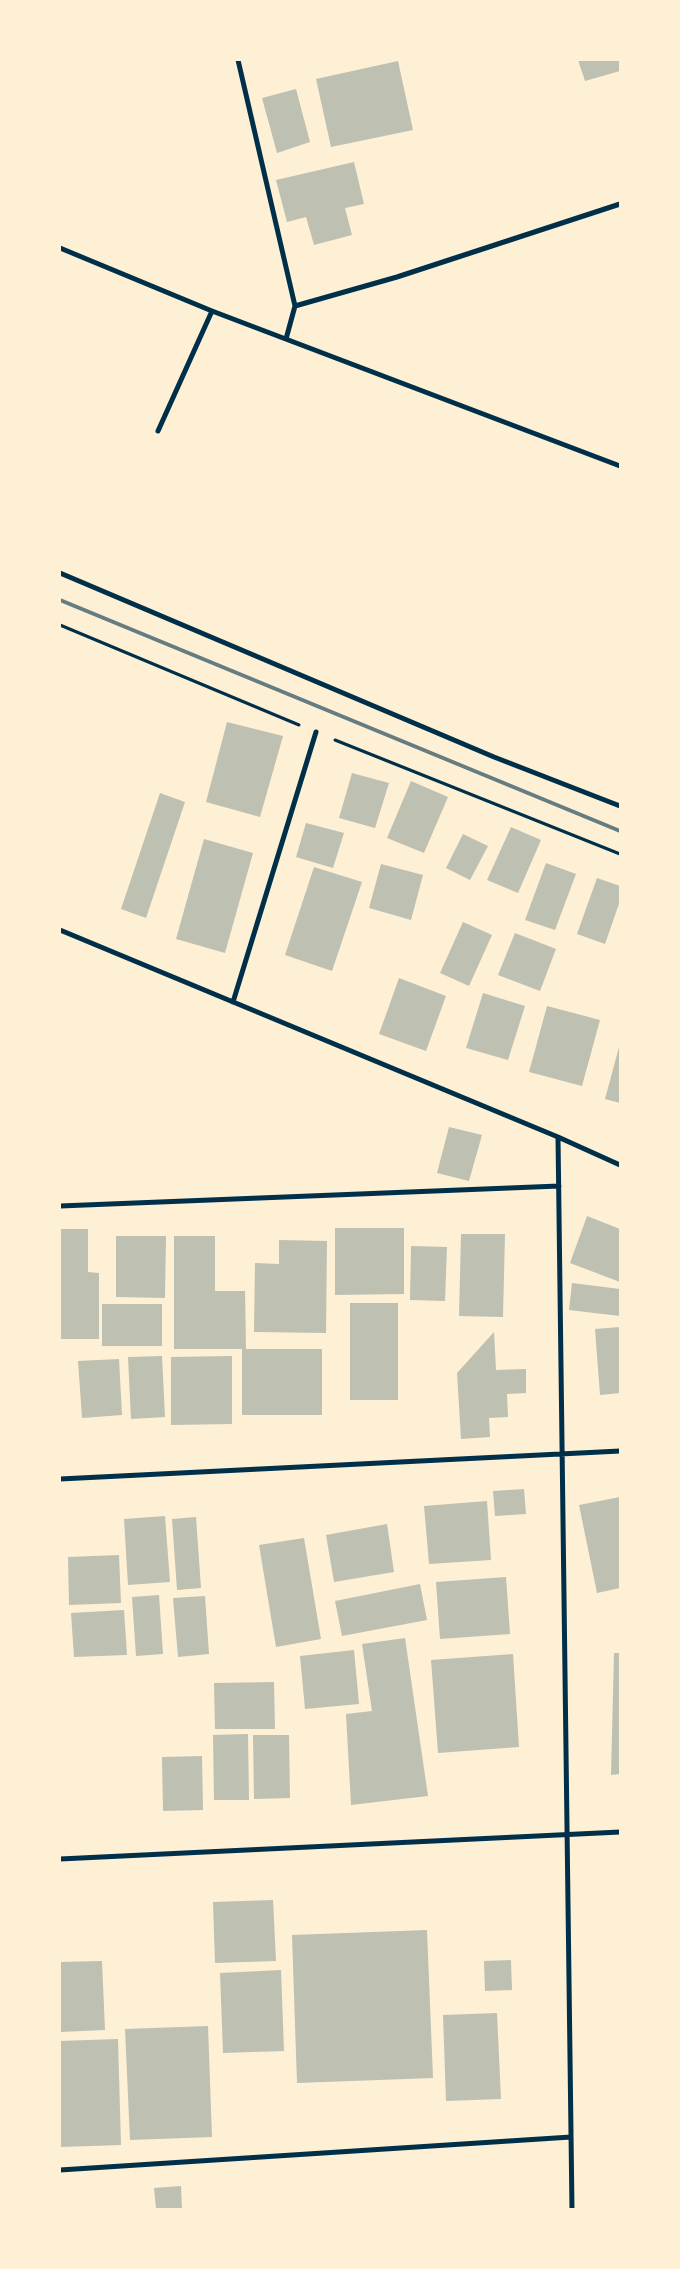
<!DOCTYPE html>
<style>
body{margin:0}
#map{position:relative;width:680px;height:2269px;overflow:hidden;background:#fdf0d5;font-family:Barlow,sans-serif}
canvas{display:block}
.frame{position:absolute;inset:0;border:61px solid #fdf0d5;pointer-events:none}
</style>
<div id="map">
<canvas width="680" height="2269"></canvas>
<div class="frame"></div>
</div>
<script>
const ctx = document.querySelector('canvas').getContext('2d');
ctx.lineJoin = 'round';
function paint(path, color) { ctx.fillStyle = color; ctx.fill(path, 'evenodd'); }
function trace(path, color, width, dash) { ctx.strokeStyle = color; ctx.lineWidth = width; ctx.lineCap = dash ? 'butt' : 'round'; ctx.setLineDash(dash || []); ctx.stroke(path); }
const building = new Path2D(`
 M578,60H620V71L585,81Z
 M398,61L413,130L331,147L316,79Z
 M296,89L310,142L277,153L262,98Z
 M354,162L364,204L345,208L352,235L314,245L306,217L287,222L276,180Z
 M227,722L283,736L260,817L206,802Z
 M352,773L389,783L375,828L339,818Z
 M411,781L448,797L424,853L387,838Z
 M160,793L185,802L146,918L121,909Z
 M306,823L344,833L333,868L296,857Z
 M511,827L541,840L518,893L487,880Z
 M463,834L488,846L470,880L446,868Z
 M204,839L253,853L225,953L176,939Z
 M546,863L576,874L555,930L525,920Z
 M381,864L423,875L411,920L369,908Z
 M314,867L362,882L332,971L285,955Z
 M597,878L620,886V901L605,944L577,934Z
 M463,922L492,935L469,986L440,973Z
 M515,933L556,949L540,991L498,975Z
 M399,978L446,996L426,1051L379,1034Z
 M483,993L525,1006L508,1060L466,1048Z
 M547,1006L600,1020L582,1086L529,1072Z
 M619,1047H620V1103L605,1099Z
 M449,1127L482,1135L469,1181L437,1173Z
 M587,1216L620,1229V1282L570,1263Z
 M335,1228H404V1294L335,1295Z
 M60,1229H88V1272L99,1273V1339H60Z
 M461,1234H505L503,1317L459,1316Z
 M116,1236H166L165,1298L116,1297Z
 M174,1236H215V1291H245L246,1349H174Z
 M279,1240L327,1241L326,1333L254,1332L255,1263L279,1264Z
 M411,1246L447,1247L445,1301L410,1300Z
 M572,1283L620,1289V1316L569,1310Z
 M350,1303H398V1400H350Z
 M102,1304H162V1346H102Z
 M620,1327V1393L600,1395L595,1329Z
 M494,1332L496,1370L526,1369V1393L507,1394L508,1417L489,1418L490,1437L461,1439L457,1373Z
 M242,1349H322V1415H242Z
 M162,1356L165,1417L131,1419L128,1357Z
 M232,1356V1424L171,1425V1357Z
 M119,1359L122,1415L82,1418L78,1361Z
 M524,1489L526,1514L495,1516L493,1491Z
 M620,1497V1588L597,1593L579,1505Z
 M487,1501L491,1560L429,1564L424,1506Z
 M165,1516L170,1582L128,1585L124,1519Z
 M196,1517L201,1588L177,1590L172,1519Z
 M387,1524L394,1572L334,1582L326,1535Z
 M304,1538L321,1639L276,1647L259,1545Z
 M119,1555L121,1603L69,1605L68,1557Z
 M506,1577L510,1634L440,1639L436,1582Z
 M420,1584L427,1620L342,1636L335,1601Z
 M159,1595L163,1654L136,1656L132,1597Z
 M205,1596L209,1654L178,1657L173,1598Z
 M124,1610L127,1655L74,1657L71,1613Z
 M405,1638L428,1796L351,1805L346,1714L372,1711L362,1644Z
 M354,1650L359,1704L305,1709L300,1656Z
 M614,1653H620V1774L611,1775Z
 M513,1654L519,1747L438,1753L431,1660Z
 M274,1682L275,1729H215L214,1683Z
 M248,1734L249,1800H214L213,1735Z
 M253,1735H289L290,1798L254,1799Z
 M202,1756L203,1810L163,1811L162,1757Z
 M273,1900L276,1961L215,1963L213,1902Z
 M427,1930L433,2078L297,2083L292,1935Z
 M511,1960L512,1990L485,1991L484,1961Z
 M102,1961L105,2030L60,2032V1962Z
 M281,1970L284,2051L223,2053L220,1973Z
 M497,2013L501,2099L446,2101L443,2015Z
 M208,2026L212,2137L130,2140L125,2029Z
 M118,2039L121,2145L60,2147V2041Z
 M181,2186L182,2209H156L154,2188Z`);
const path = new Path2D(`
 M60,625L299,725
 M335,740L620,854`);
const minor = new Path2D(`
 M238,60L295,306L286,339
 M60,248L212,311L620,466
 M295,306L397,277L620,204
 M158,431L212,311
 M60,573L494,757L620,806
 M60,930L558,1137L620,1165
 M233,1002L316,732
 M558,1137L572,2209
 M60,1206L559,1186
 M60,1479L620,1451
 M60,1859L620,1832
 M60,2170L571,2137`);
const rail = new Path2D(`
 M60,600L620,831`);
paint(building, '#bec0b2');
trace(path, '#003049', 3);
trace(minor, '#003049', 5);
trace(rail, '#657d81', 4);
</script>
